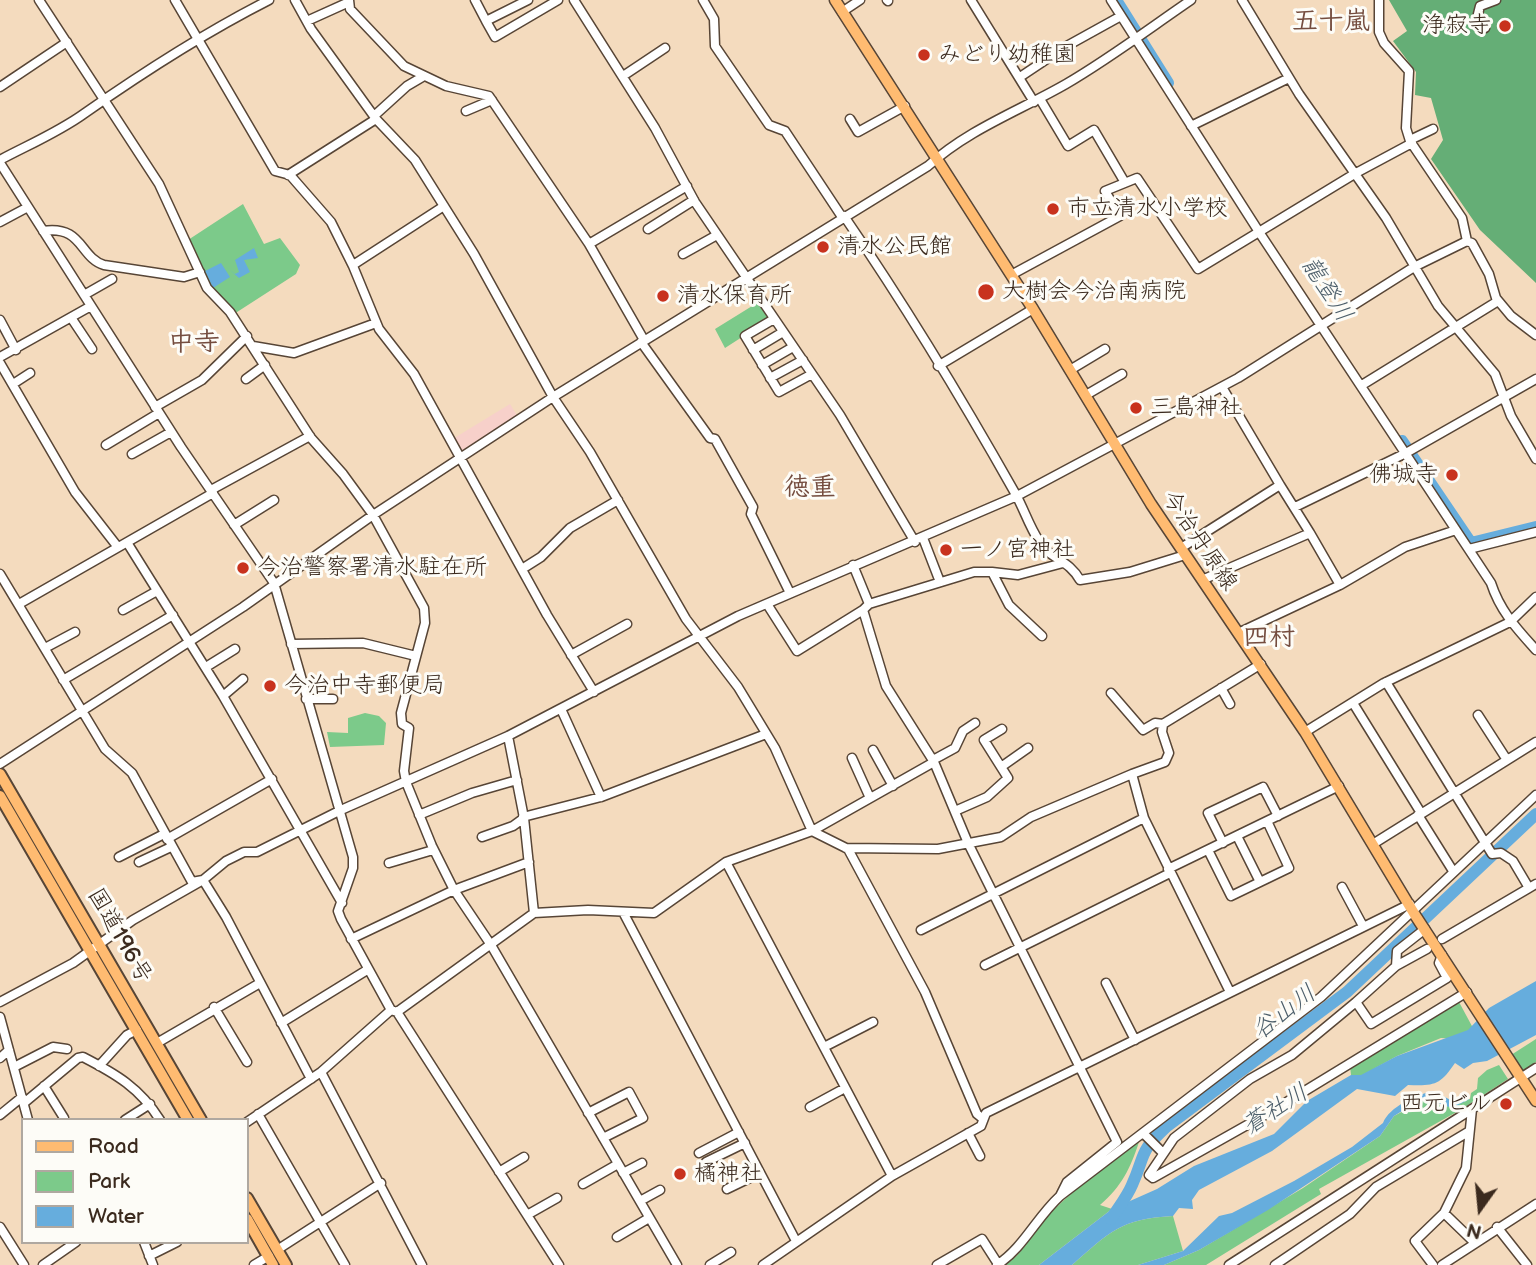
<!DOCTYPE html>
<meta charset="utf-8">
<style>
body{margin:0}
#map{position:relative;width:1536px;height:1265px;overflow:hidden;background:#f4dbbe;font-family:"Balsamiq Sans",sans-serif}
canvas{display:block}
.legend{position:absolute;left:21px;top:1118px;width:228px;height:126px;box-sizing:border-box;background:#fdfcf7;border:2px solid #afa8a0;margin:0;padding:9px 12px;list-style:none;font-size:21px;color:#3b2a1e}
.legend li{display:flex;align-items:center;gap:14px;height:35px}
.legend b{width:35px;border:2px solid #afa8a0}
.north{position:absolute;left:1445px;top:1174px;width:70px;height:70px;-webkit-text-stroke:5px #fdfcf7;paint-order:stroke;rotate:195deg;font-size:19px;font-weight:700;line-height:28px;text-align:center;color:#3b2a1e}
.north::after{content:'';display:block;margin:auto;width:24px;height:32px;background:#3b2a1e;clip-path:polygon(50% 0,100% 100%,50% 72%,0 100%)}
</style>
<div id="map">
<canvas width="1536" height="1265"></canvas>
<ul class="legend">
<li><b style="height:9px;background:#ffbb71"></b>Road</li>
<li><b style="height:19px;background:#7cca8a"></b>Park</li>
<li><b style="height:19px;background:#66addd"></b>Water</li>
</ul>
<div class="north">N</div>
</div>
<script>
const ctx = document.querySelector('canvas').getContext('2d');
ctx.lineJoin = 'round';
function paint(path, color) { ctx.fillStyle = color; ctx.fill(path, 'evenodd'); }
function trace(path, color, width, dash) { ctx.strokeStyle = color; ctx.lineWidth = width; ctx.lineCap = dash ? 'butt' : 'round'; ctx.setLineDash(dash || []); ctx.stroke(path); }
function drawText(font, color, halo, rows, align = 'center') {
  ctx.font = font + ' "Balsamiq Sans","Klee One",sans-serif'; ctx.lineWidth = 6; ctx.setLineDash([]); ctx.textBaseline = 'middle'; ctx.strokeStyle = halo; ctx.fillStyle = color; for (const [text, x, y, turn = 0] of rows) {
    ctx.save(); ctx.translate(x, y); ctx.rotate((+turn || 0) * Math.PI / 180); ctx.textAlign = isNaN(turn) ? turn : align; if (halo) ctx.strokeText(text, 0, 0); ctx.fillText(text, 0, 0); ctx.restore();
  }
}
const built = new Path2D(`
 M510,404L518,417L460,454L451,440Z`);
const green = new Path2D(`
 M243,204L264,244L280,238L300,265L296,274L234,314L209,287L188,240Z
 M757,303L768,317L767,321L725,348L715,329Z
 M365,713L379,716L386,723L384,745L330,747L327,732L348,733V718Z
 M1459,1002L1473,1028L1456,1039L1441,1038L1397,1056L1361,1076L1351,1075L1350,1066Z
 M1536,1039V1062L1521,1072L1511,1055Z
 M1499,1065L1508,1079L1462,1109L1319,1189L1321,1194L1206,1265H1164L1199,1250L1303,1188L1380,1136L1394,1116L1426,1099L1445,1107L1470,1099L1471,1093L1477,1089L1478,1078L1487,1070Z
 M1139,1142C1130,1169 1122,1186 1100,1205L1112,1209L1039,1265H1005C1023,1254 1031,1235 1045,1219C1072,1189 1107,1166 1139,1142Z
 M1173,1216L1183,1251L1138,1265H1072C1110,1232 1120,1219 1173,1216Z`);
const forest = new Path2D(`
 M1389,0H1536V283L1480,230L1431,159L1443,140L1431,98L1415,95L1416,72L1393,41L1407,31Z`);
const water = new Path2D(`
 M254,248L258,258L244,260L250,272L239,278L230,270L235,274L239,272L235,260Z
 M221,263L230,277L213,288L205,271Z
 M1536,981V1035L1487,1061L1473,1063L1464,1069L1455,1063C1440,1085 1435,1086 1408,1085L1395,1096L1357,1089L1272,1151L1199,1190L1192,1200L1193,1209L1179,1208L1173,1216C1120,1219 1110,1232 1072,1265H1039L1112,1209L1157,1189L1194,1166L1274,1134L1307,1101L1351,1075H1361L1397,1056L1468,1030L1489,1008Z
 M1434,1091L1454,1102L1470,1099L1452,1108L1426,1099L1415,1103L1394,1116L1380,1136L1268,1210L1199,1250L1164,1265H1138L1183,1251L1219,1216L1232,1213L1294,1181L1352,1147L1383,1123C1389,1107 1417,1094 1434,1091Z`);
const river = new Path2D(`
 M1116,0L1168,83
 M1402,441L1471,543L1536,527
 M1111,1219C1118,1208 1127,1197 1132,1185C1146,1154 1138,1153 1166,1127L1347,992L1536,814`);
const minor = new Path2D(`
 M39,0L159,184L207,288L230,312L311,438L343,474L373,515L424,608L425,623L401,713L402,724L409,728L404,771L406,782L432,846L454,890L491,945L677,1265
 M175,0L275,171L290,175L331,222L353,266L379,329L414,374L547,615L594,692
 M295,0L311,29L376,119L415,160L474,254L553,397L590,452L686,619L738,687L775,748L812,831L848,849L925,992L977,1114L982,1118
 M349,0L350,9L404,66L446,86L489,96L589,244L644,340
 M475,0L486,21L528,0
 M574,0L655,128L695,202L840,415L915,542
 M703,0L714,19L715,46L769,125L785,131L842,217
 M887,0L888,1
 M971,0L1034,102
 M1111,0L1261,235L1491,583C1500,611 1517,629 1536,650
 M1242,0L1299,94L1386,218L1438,306L1495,374L1511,416L1536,459
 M1379,0V32L1384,43L1409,71L1406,128L1410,141L1462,218L1467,241
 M842,12L860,0
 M307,21L349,2
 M486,21L495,37L558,0
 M1485,28L1478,14L1480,6L1496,0
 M623,76L665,48
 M1020,77L1065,47L1121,16
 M0,87L67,42
 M1040,99L1068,146L1094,130L1124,181
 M466,111L492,100
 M374,116L407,86L424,76
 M850,119L858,132L905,106
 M1191,126L1289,78
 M1410,140L1433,129
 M0,160C28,145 59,132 85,113C145,71 204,33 269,0
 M0,163L181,447L274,583L353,857V868L338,911L341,919L391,1010L397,1012L559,1265
 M288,175L376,119
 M844,216C905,305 962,399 1015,493C1024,509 1029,526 1039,541C1052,561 1068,559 1080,580L1130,572L1185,555
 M0,222L28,207
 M648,229L694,200
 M43,231C83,225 79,257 104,265L184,277L200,272
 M589,244L687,186
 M683,254L717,235
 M353,265L444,206
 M1011,275L1120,216L1105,191L1137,178L1198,269L1356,173L1412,143
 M84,295L112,279
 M72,319L92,349
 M774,319L745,336L779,392L812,374
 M0,320L16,350
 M641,342L710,438L715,439L753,507L751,514L790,593
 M253,346L294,353L376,323
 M753,350L783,332
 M0,357L91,306
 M0,363L75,492L117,546
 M762,365L793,347
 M938,366L1033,309
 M1070,370L1105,349
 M770,378L803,360
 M246,379L265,365
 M13,384L30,373
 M1362,385L1498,301
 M1222,387L1280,485
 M1086,395L1122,374
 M155,407L202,380L247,336
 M106,445L159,413
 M132,454L171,432
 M211,490L310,436
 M1295,507L1406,453L1536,379
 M234,525L274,500
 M1310,533L1340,585
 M923,538L940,582
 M128,544L223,696L342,903
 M1181,548L1280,485L1310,533L1202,580
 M1469,549L1536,532
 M853,565L869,604L863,610L886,686L934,762L968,843L1117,1142L1067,1182L1060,1196
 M522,569L541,557L570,528L618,500
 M992,572L1018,575L1063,563
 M0,574L105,749L132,773L192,882L203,880L226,917L311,1079
 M19,604L213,493
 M767,604L797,651L863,610
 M869,604L974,572H992L1009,605L1042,636
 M123,610L157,591
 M1238,633L1340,585L1405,547L1456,530
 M291,644L363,643L416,656
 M45,648L75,632
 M571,655L627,624
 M206,667L235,649
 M63,680L173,615
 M1386,682L1492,854L1501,853L1513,861L1529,888L1536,884
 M1221,688L1230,704
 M1111,693L1143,730L1155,723L1163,724
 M223,696L243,679
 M306,699H333
 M1353,703L1421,813
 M561,709L601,797
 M1478,715L1507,760
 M1305,732L1384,683L1510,622L1536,597
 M508,736L524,818L534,913
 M873,750L893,786
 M852,758L870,798
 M933,760L955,748L963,731L975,723
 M0,764L243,607L373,515L553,397L928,166C969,129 1019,111 1066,84C1109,59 1150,28 1191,0
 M1001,767L1028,748
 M955,811L987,797L1008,778L984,740L1002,729
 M419,815L472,793L517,780
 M1418,815L1453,871
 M523,817L601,797L766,734
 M1237,836L1260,882
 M482,837L513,826L524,818
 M167,839L272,779
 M1223,843L1208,813L1263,787L1278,816
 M1373,844L1536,742
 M846,848L938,849L1001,837L1031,817L1132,774
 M1208,850L1231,896L1289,868L1267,821
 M119,857L164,834
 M139,862L171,847
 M726,862L892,1176
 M389,863L433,850
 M1168,869L1339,786
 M1342,887L1363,926
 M623,912L796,1241
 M921,930L1144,818
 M351,939L454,890L529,862
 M1442,939L1529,888
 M1427,949L1396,966L1356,1002L1371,1024L1447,978L1439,963L1442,955
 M985,965L1170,873
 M1396,966L1397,951L1425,929
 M1106,983L1135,1040
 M1230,992L1144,818L1132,774L1165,762L1169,753L1162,732L1163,724L1261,664
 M0,1002L73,963L133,920L203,880L226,861L244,852H257L341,810L508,736L738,616L1017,496L1238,378L1414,267L1467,241L1472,243L1489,274L1496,298L1511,316L1536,335
 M1356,1002L1292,1055L1250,1079L1174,1138L1149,1175L1153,1178L1272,1111L1467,992
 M214,1007L247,1062
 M397,1012L534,913L588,910L654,913L726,862L812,831L934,762
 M0,1017L28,1120
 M281,1023L367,970
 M157,1043L260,983
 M824,1047L873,1022
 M0,1058L9,1050
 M99,1066L127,1035L137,1030
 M14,1067L53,1047L67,1049
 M321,1072L422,1265
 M44,1086L64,1118
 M24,1103L78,1058L83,1057C116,1074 140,1088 160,1120
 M810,1107L845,1088
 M588,1113L629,1092L643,1118L603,1138
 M258,1114L345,1265
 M0,1115L22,1097
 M125,1120L150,1104
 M247,1122L321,1072L391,1010
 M968,1133L980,1156
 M1143,1133L1162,1152
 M699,1153L739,1132
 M706,1162L745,1143
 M499,1172L524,1157
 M623,1173L642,1163
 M583,1184L618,1164
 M727,1189L760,1173
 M640,1201L660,1190
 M1444,1213L1474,1242
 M527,1215L557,1198
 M0,1227L24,1265
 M1497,1227L1527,1265
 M617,1237L649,1218
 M144,1242L153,1265
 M277,1250L381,1183
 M149,1256L177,1242
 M43,1265L76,1242
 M254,1265L269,1256
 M710,1265L731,1252
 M763,1265L892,1176L981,1126L986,1113L1410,904
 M937,1265L982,1239L998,1264
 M997,1265C1024,1247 1036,1218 1060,1196L1321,997L1536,795
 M1229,1265L1536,1068
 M1275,1265L1350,1214L1376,1187L1468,1132
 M1433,1265L1415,1241L1444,1213L1466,1168L1472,1109
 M1442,1265L1536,1204`);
const major = new Path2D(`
 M835,0L1033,309L1151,504L1305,732L1415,915L1536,1101`);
const highway = new Path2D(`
 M0,774L201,1120
 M0,796L188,1120
 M247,1198L286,1265
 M247,1219L273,1265`);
const markers = [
 [1505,26,7,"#c8321e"],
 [924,55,7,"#c8321e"],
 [1053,209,7,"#c8321e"],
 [823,247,7,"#c8321e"],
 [986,292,9,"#c8321e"],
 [663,296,7,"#c8321e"],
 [1136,408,7,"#c8321e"],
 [1452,475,7,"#c8321e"],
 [946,550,7,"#c8321e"],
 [243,568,7,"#c8321e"],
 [270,686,7,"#c8321e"],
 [1506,1104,7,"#c8321e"],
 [680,1174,7,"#c8321e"]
];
const poiNames = [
 ["浄寂寺",1491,26,"right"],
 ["みどり幼稚園",938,55],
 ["市立清水小学校",1067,209],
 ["清水公民館",837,247],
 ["大樹会今治南病院",1002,292],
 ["清水保育所",677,296],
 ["三島神社",1150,408],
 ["佛城寺",1438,475,"right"],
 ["一ノ宮神社",960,550],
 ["今治警察署清水駐在所",257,568],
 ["今治中寺郵便局",284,686],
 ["西元ビル",1492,1104,"right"],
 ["橘神社",694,1174]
];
const streetNames = [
 ["今治丹原線",1199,541,56],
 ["国道196号",119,936,60]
];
const waterNames = [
 ["龍登川",1326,290,57],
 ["谷山川",1285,1013,-37],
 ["蒼社川",1276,1110,-32]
];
const quarterNames = [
 ["五十嵐",1331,22],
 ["中寺",194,343],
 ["徳重",810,488],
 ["四村",1269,638]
];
paint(built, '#f7d0ca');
paint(green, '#7cca8a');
paint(forest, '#65ae76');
paint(water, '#66addd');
trace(river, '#66addd', 12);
trace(minor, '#574536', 11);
trace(major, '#574536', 13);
trace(highway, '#574536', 14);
trace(minor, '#fff', 8);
trace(major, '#ffbb71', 10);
trace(highway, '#ffbb71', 10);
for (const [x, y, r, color] of markers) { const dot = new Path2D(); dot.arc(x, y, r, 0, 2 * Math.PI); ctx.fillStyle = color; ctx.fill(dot); trace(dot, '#fdfcf7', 2.5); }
drawText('23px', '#3b2a1e', '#fdfcf7', poiNames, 'left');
drawText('23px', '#3b2a1e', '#fdfcf7', streetNames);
drawText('italic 24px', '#4c5e6a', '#fdfcf7', waterNames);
drawText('bold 26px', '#754d3f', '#fdfcf7', quarterNames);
</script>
